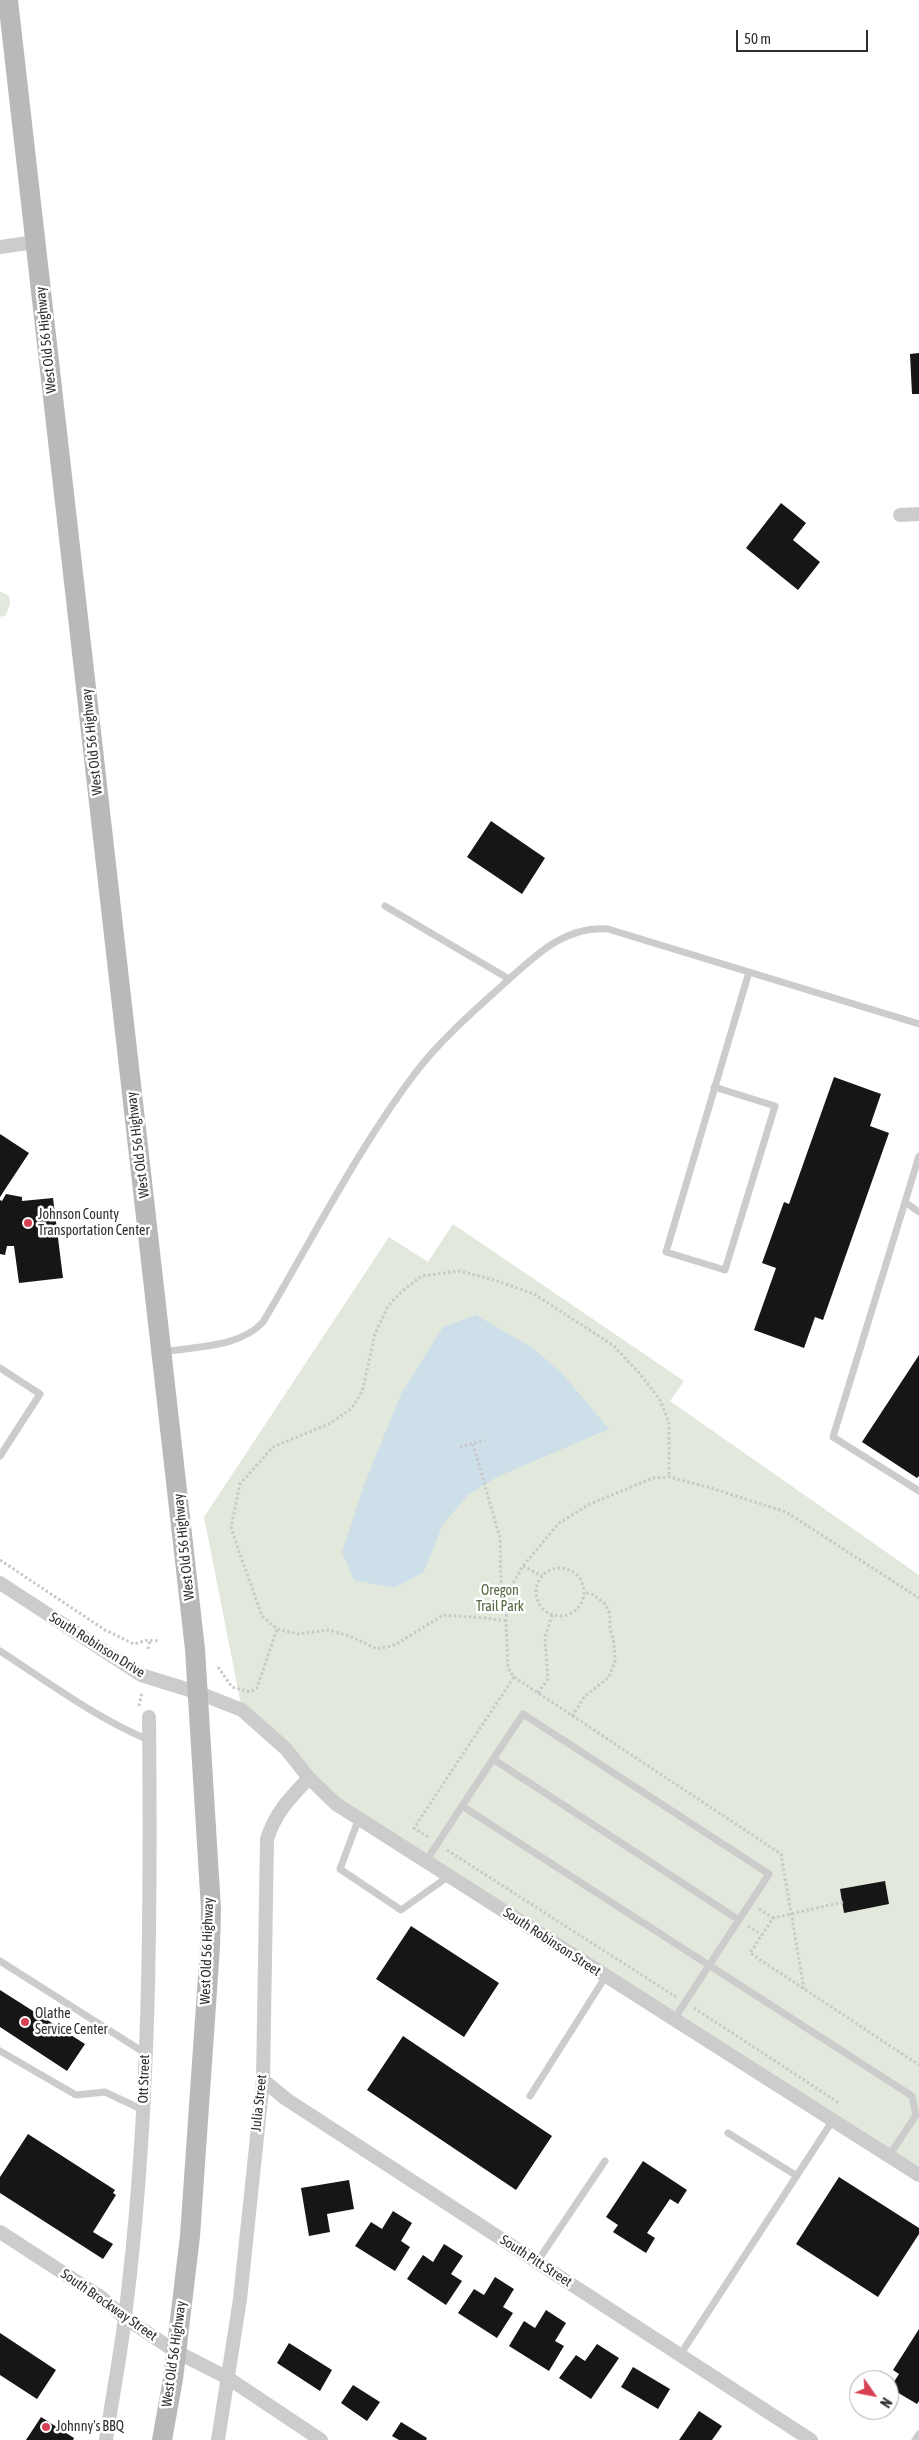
<!DOCTYPE html>
<style>
body{margin:0}
#map{position:relative;width:919px;height:2440px;overflow:hidden;background:#fff;font-family:"Asap Condensed",sans-serif}
canvas{display:block}
.north{position:absolute;left:849px;top:2370px;width:50px;height:50px;box-sizing:border-box;background:#fff;border:1px solid #acacac;border-radius:50%;rotate:123deg;font-size:14px;font-weight:700;line-height:20px;text-align:center;color:#2f2f2f}
.north::after{content:'';display:block;margin:auto;width:18px;height:22px;background:#d64254;clip-path:polygon(50% 0,100% 100%,50% 72%,0 100%)}
.scale{position:absolute;left:736px;top:30px;width:132px;height:22px;box-sizing:border-box;border:2px solid #2f2f2f;border-top:0;padding-left:6px;font-size:15px;line-height:18px;white-space:nowrap;color:#2f2f2f;-webkit-text-stroke:4px #fff;paint-order:stroke}
</style>
<div id="map">
<canvas width="919" height="2440"></canvas>
<div class="north">N</div>
<div class="scale">50 m</div>
</div>
<script>
const ctx = document.querySelector('canvas').getContext('2d');
ctx.lineJoin = 'round';
function paint(path, color) { ctx.fillStyle = color; ctx.fill(path, 'evenodd'); }
function trace(path, color, width, dash) { ctx.strokeStyle = color; ctx.lineWidth = width; ctx.lineCap = dash ? 'butt' : 'round'; ctx.setLineDash(dash || []); ctx.stroke(path); }
function drawText(font, color, halo, rows, align = 'center') {
  ctx.font = font + ' "Asap Condensed",sans-serif'; ctx.lineWidth = 5; ctx.setLineDash([]); ctx.textBaseline = 'middle'; ctx.strokeStyle = halo; ctx.fillStyle = color; for (const [text, x, y, turn = 0] of rows) {
    ctx.save(); ctx.translate(x, y); ctx.rotate((+turn || 0) * Math.PI / 180); ctx.textAlign = isNaN(turn) ? turn : align; if (halo) ctx.strokeText(text, 0, 0); ctx.fillText(text, 0, 0); ctx.restore();
  }
}
const green = new Path2D(`
 M0,591L9,596L10,604L6,615L0,617Z
 M453,1224L684,1381L670,1401L919,1575V2175L336,1804L242,1710L204,1517L389,1237L428,1262Z`);
const water = new Path2D(`
 M476,1315L531,1347L560,1371L609,1429L497,1477L468,1495L443,1524L424,1572L394,1588L354,1580L342,1552L364,1485L401,1394L443,1327Z`);
const building = new Path2D(`
 M919,353V394H912L910,354Z
 M781,503L806,523L793,540L820,562L798,590L746,548Z
 M491,821L545,858L522,894L467,857Z
 M834,1077L881,1094L870,1126L889,1133L823,1320L815,1317L804,1348L754,1330L776,1268L762,1263L784,1202L789,1204Z
 M0,1134L29,1153L0,1197Z
 M6,1194L22,1197V1201L53,1198L63,1278L19,1283L14,1246H7L5,1255L0,1254V1200L2,1201Z
 M919,1355V1476L917,1478L862,1442Z
 M885,1881L889,1904L844,1913L840,1889Z
 M411,1926L499,1983L464,2037L376,1979Z
 M0,1990L85,2044L67,2071L0,2027Z
 M403,2036L552,2136L516,2190L367,2090Z
 M28,2134L115,2190L113,2193L116,2195L93,2232L113,2244L103,2259L0,2193V2177Z
 M643,2161L687,2190L678,2204L670,2199L647,2233L655,2238L646,2253L613,2232L618,2225L606,2217Z
 M839,2177L919,2228V2234L878,2297L796,2244Z
 M349,2180L354,2209L327,2214L330,2232L309,2236L301,2188Z
 M393,2211L412,2223L401,2241L410,2247L395,2271L355,2246L371,2222L382,2229Z
 M444,2244L463,2256L451,2274L462,2281L446,2305L407,2279L423,2255L433,2262Z
 M495,2277L514,2289L503,2307L513,2313L497,2338L458,2313L474,2289L484,2295Z
 M546,2310L566,2323L555,2341L564,2346L549,2371L509,2346L524,2321L535,2328Z
 M919,2329V2401L917,2404L890,2388L899,2374L893,2370Z
 M0,2333L56,2370L37,2399L0,2375Z
 M289,2343L332,2370L320,2391L277,2363Z
 M597,2344L619,2358L591,2399L559,2378L576,2355L585,2361Z
 M633,2367L670,2389L658,2409L621,2387Z
 M353,2385L380,2402L367,2421L341,2403Z
 M699,2411L722,2426L712,2440H679Z
 M41,2417L74,2438L73,2440H26Z
 M401,2422L427,2438L426,2440H399L392,2436Z`);
const path = new Path2D(`
 M473,1444L500,1538L501,1584L509,1590
 M460,1447L485,1440
 M0,1560L105,1630L134,1644L148,1640L159,1641
 M523,1566L542,1576
 M536 1592a24 24 0 1 1 48 0a24 24 0 1 1-48 0Z
 M506,1621L486,1618L443,1615L395,1645L377,1649L352,1637L329,1630L298,1634L277,1629L262,1616L236,1543L231,1527L240,1484L273,1447L329,1424L351,1409L362,1392L375,1334L388,1306L402,1291L422,1276L459,1271L491,1279L534,1294L614,1346L640,1374L660,1400L669,1422V1477
 M148,1649L150,1640
 M218,1667L232,1687L250,1692L257,1688L277,1629
 M514,1677L781,1854L804,1989
 M538,1693L548,1679L545,1637L552,1615
 M139,1706L142,1692
 M572,1716L585,1696L609,1677L615,1661L614,1643L610,1629V1614L605,1604L594,1595L584,1592
 M428,1837L414,1828L514,1677L508,1668L506,1621L509,1590L523,1566L559,1523L590,1504L653,1478L669,1477L711,1488L786,1512L919,1598
 M447,1850L676,1997
 M843,1902L773,1918L750,1953L919,2065
 M759,1909L773,1918
 M748,1926L762,1935
 M694,2008L839,2103`);
const lane = new Path2D(`
 M385,906L509,979
 M714,1087L775,1106L725,1270L666,1252L749,972
 M919,1156L905,1202L919,1212
 M905,1202L833,1437L919,1491
 M163,1352C196,1346 239,1348 263,1322C312,1240 358,1148 416,1072C442,1038 475,1010 507,981C536,955 566,925 608,929L919,1024
 M0,1368L40,1394L0,1456
 M0,1651C48,1682 96,1718 149,1740
 M493,1759L739,1920
 M462,1806L523,1714L769,1874L674,2019
 M359,1818L340,1869L401,1910L449,1876
 M426,1861L462,1806L912,2096L916,2115L889,2156
 M0,1961L145,2053
 M0,2051L76,2095L105,2092L143,2110
 M530,2096L606,1976
 M728,2133L797,2176
 M537,2262L605,2161
 M680,2355L833,2120
 M915,2440L919,2434`);
const street = new Path2D(`
 M0,247L35,242
 M900,515L919,514
 M0,1583L141,1675L199,1693L242,1710L286,1749L309,1778L336,1804L919,2175
 M263,2080L286,2099L811,2440
 M0,2232L102,2298L125,2318L175,2351L228,2378L321,2440
 M106,2440C112,2399 120,2358 125,2317C150,2118 151,1917 149,1717
 M218,2440L240,2299L263,2080L267,1839C276,1812 289,1799 309,1778`);
const secondary = new Path2D(`
 M8,0L195,1649L211,1909L210,1947L190,2236L173,2379L162,2440`);
const markers = [
 [28,1223,5,"#d64254"],
 [25,2022,5,"#d64254"],
 [46,2427,5,"#d64254"]
];
const streetNames = [
 ["West Old 56 Highway",46,340,-96],
 ["West Old 56 Highway",92,742,-96],
 ["West Old 56 Highway",138,1145,-97],
 ["West Old 56 Highway",184,1547,-96],
 ["South Robinson Drive",97,1645,32],
 ["South Robinson Street",552,1942,33],
 ["West Old 56 Highway",207,1951,-88],
 ["Ott Street",144,2079,-88],
 ["Julia Street",259,2103,-84],
 ["South Pitt Street",536,2261,33],
 ["South Brockway Street",109,2305,35],
 ["West Old 56 Highway",174,2354,-82]
];
const poiNames = [
 ["Johnson County",38,1215],
 ["Transportation Center",38,1231],
 ["Olathe",35,2014],
 ["Service Center",35,2030],
 ["Johnny's BBQ",56,2427]
];
const parkNames = [
 ["Oregon",500,1591],
 ["Trail Park",500,1607]
];
paint(green, '#e3e8dc');
paint(water, '#cddfe9');
paint(building, '#161616');
trace(path, '#c9c9c9', 3, [2.5, 2.5]);
trace(lane, '#ccc', 7);
trace(street, '#ccc', 14);
trace(secondary, '#b9b9b9', 20);
for (const [x, y, r, color] of markers) { const dot = new Path2D(); dot.arc(x, y, r, 0, 2 * Math.PI); ctx.fillStyle = color; ctx.fill(dot); trace(dot, '#fff', 2); }
drawText('14px', '#2f2f2f', '#fff', streetNames);
drawText('14px', '#2f2f2f', '#fff', poiNames, 'left');
drawText('14px', '#546740', '#fff', parkNames);
</script>
